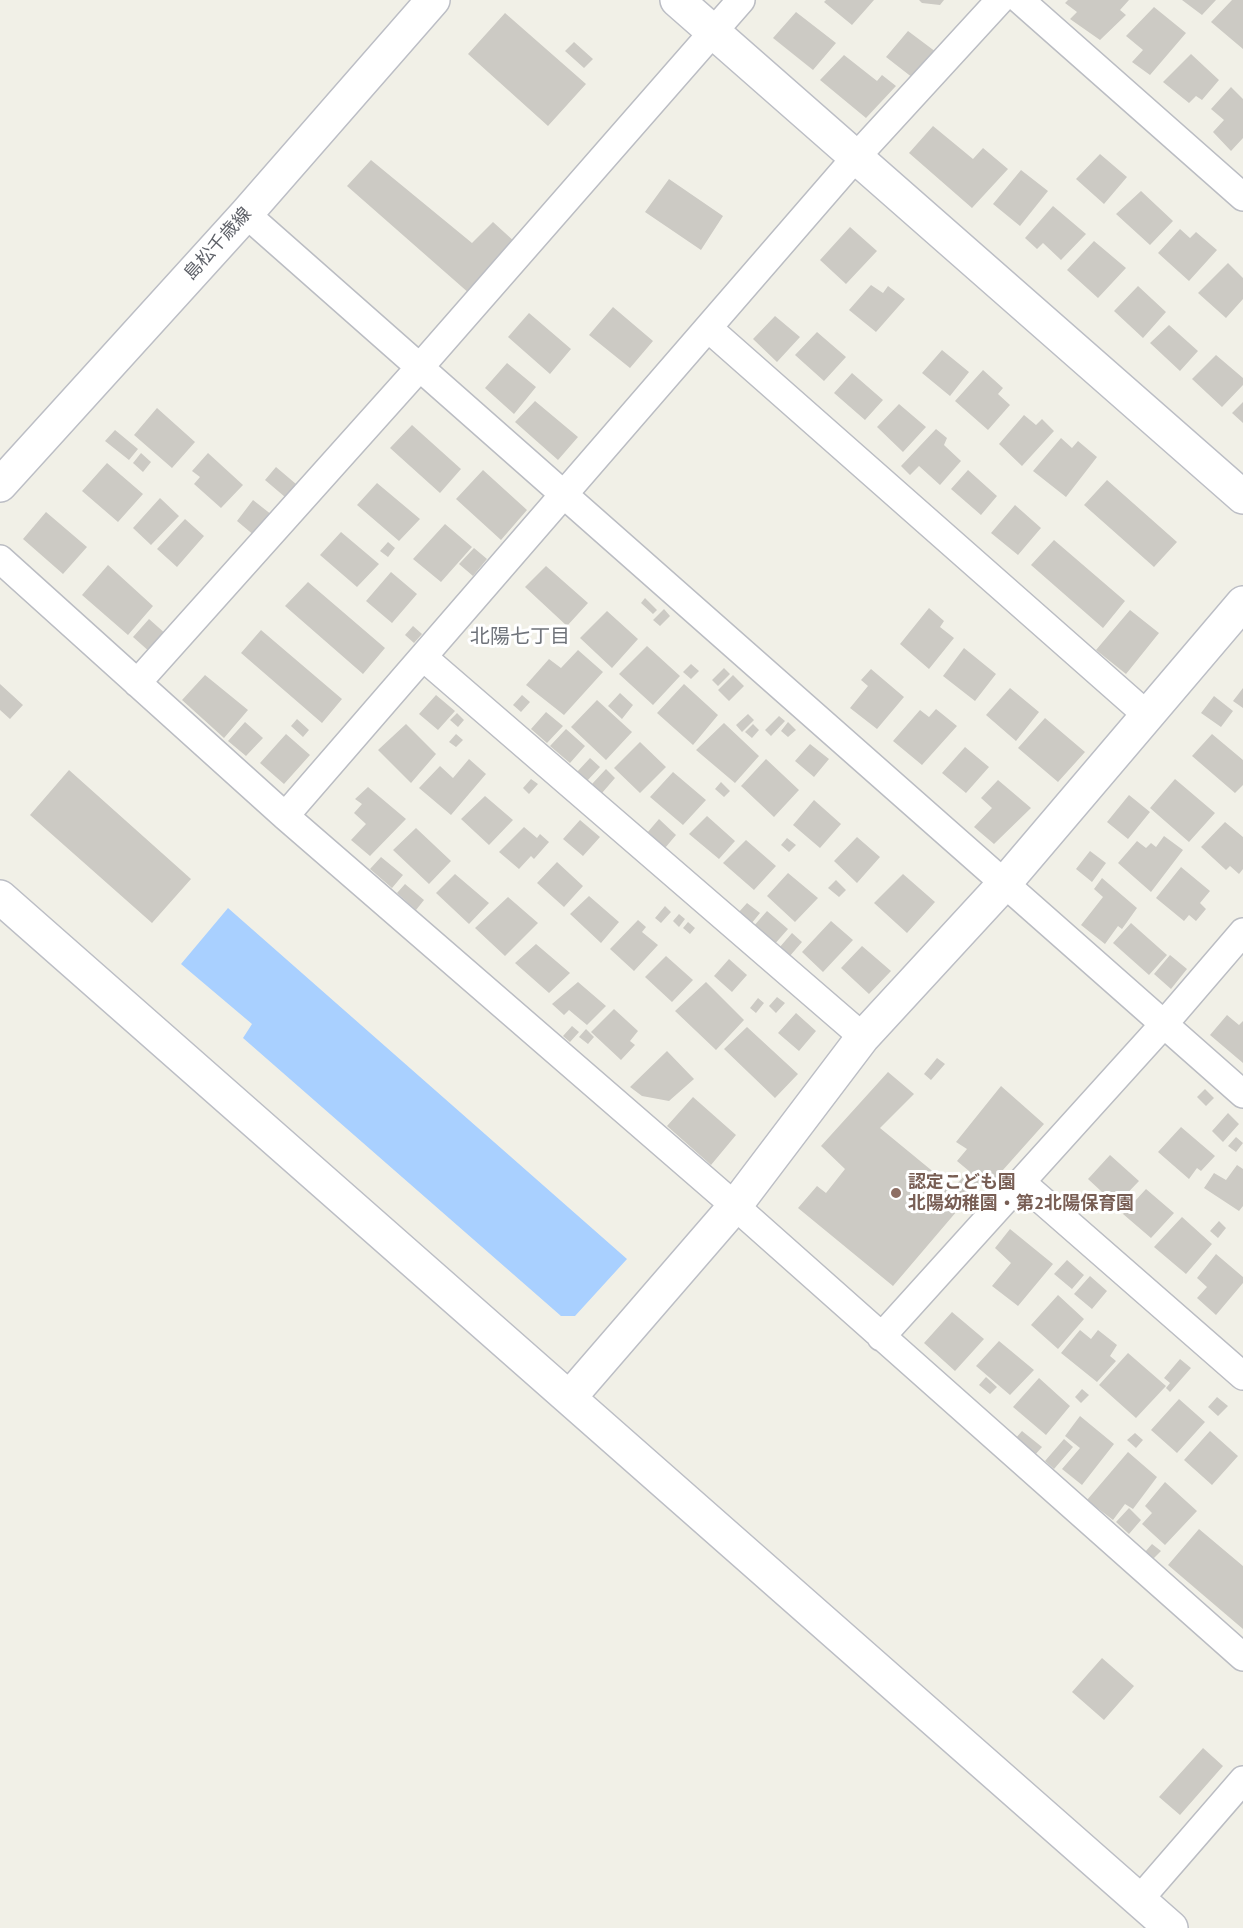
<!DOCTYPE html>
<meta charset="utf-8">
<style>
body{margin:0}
canvas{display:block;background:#f1f0e7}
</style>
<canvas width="1243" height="1928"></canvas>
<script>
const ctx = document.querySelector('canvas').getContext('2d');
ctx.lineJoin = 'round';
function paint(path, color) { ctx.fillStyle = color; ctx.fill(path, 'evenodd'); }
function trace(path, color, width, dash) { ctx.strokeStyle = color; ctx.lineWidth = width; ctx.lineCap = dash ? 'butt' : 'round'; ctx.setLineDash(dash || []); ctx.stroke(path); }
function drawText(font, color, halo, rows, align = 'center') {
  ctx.font = font + ' "PT Sans","Noto Sans JP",sans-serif'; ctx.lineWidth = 6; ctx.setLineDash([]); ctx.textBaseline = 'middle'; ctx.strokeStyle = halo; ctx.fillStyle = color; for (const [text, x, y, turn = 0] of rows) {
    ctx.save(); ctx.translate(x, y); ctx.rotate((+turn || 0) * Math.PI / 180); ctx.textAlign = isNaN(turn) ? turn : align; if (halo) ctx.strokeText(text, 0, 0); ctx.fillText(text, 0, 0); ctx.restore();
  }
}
const water = new Path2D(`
 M228,908L627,1259L575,1316H561L243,1038L252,1024L181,964Z`);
const building = new Path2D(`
 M826,0H874L852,25L824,2Z
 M919,0H944L940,5L922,3Z
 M1068,0H1129L1120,10L1126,15L1100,40L1070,19L1077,12L1065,3Z
 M1182,0H1216L1202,15Z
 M1232,0H1243V49L1211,22Z
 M1154,7L1186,33L1150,75L1132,62L1143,50L1126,36Z
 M796,12L836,43L813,70L773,38Z
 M505,13L586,84L548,126L468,54Z
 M908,31L936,52L913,78L886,57Z
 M574,42L593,59L584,68L565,51Z
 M1191,54L1219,80L1202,100L1196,96L1189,103L1163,82Z
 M844,55L877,81L882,75L896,86L866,118L820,80Z
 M1231,87L1243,99V138L1231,151L1213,132L1224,120L1211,109Z
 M933,126L973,159L983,148L1008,169L972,208L909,153Z
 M1100,154L1127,177L1104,204L1076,179Z
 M371,160L472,243L493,222L516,243L470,294L347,186Z
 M1021,170L1048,191L1020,226L993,204Z
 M669,179L723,216L701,250L645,212Z
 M1141,191L1173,221L1150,245L1116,214Z
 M1053,206L1086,234L1061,260L1043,243L1037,249L1025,238Z
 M850,227L877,251L846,284L820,260Z
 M1180,229L1190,238L1196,232L1217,250L1189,281L1158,253Z
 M1094,241L1126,268L1098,298L1067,270Z
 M1228,263L1243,278V299L1226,318L1198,293Z
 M871,285L883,293L888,286L905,299L876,332L849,310Z
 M1138,286L1166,312L1143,338L1114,311Z
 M613,307L653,341L630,368L589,335Z
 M529,313L571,349L550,374L508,337Z
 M775,316L800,337L777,362L753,339Z
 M1169,325L1198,351L1180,371L1150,343Z
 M817,332L846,357L824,381L795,355Z
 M942,350L969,372L950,396L922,373Z
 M1216,355L1243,378V385L1222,407L1192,379Z
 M507,363L536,387L514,414L485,388Z
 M983,370L1003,388L998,394L1010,405L988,430L955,401Z
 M852,373L883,400L865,420L834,393Z
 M535,401L578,437L558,460L515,422Z
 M1243,402V423L1232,413Z
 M899,404L926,427L903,452L877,427Z
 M157,408L195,442L172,468L134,435Z
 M1024,415L1036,425L1042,419L1054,431L1022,466L999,444Z
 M412,425L461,469L440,493L390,448Z
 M936,429L947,438L944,445L961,461L940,485L919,466L910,475L901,466Z
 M115,430L138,449L129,460L105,441Z
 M1061,438L1072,448L1078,441L1097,457L1066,497L1033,471Z
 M141,453L151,462L143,472L133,463Z
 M208,453L243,485L221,508L194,484L200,477L192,471Z
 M107,463L143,494L118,522L82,491Z
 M276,467L296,484L285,497L265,480Z
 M483,470L527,510L501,540L456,499Z
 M968,470L997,496L981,515L951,489Z
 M1107,480L1177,542L1154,567L1084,505Z
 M377,483L420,519L399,541L357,505Z
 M160,498L179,516L151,545L133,528Z
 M253,500L272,515L255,536L237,521Z
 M1015,505L1041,528L1018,555L991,533Z
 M46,512L87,547L63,574L23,539Z
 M185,519L204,536L177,567L157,549Z
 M445,524L472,547L441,582L413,559Z
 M341,532L379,564L357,587L320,555Z
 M1054,540L1125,601L1103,628L1031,565Z
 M388,542L395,548L388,557L380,551Z
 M474,548L487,559L473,576L459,564Z
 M108,565L153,606L128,635L82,595Z
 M546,566L588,603L567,626L525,587Z
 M391,572L417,594L392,623L366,601Z
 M308,582L385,648L363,674L285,606Z
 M645,598L657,610L653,614L641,603Z
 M929,608L944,621L940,627L954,638L929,669L900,644Z
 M664,609L670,616L660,626L653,620Z
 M1130,610L1159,633L1126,674L1096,650Z
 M607,611L638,639L612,668L580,638Z
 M149,619L167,635L151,653L133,637Z
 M413,626L422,634L414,643L405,635Z
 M261,630L342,699L322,723L241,653Z
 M647,646L680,676L653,705L619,674Z
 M964,648L996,674L975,701L943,676Z
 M578,650L603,672L564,715L526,685L549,659L561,668Z
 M691,664L699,671L691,679L683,672Z
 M724,668L730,674L718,686L712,680Z
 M871,669L904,697L877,729L850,708L868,686L861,680Z
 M205,675L248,710L224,738L182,700Z
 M733,675L744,686L729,701L718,690Z
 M0,684L23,705L10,719L0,710Z
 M684,684L718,715L693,745L657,713Z
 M1010,688L1039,712L1016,741L986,715Z
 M1243,688V708L1233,701Z
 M620,693L633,705L622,719L608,706Z
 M436,695L455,711L438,730L419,714Z
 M522,695L530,702L521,712L513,705Z
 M1214,696L1233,711L1221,727L1201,713Z
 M597,700L632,732L606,760L571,727Z
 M936,709L957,726L922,765L893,741L920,710L929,717Z
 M546,712L563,726L547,743L531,729Z
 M457,713L464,720L458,727L450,720Z
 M748,714L754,720L742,732L736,725Z
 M779,716L785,721L771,736L765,730Z
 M1045,718L1085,752L1058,782L1018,748Z
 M297,719L309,730L303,737L291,726Z
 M245,722L263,738L246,756L228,741Z
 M788,722L796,730L788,737L781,731Z
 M724,723L759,756L735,783L696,750Z
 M406,724L436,754L411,783L378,750Z
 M753,724L759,730L752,738L745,732Z
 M566,729L585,746L570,763L550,746Z
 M286,734L310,755L284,784L260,763Z
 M456,734L463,740L456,747L449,742Z
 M1212,734L1243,760V785L1235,793L1192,756Z
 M640,742L666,767L640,793L614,768Z
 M810,744L829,759L814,777L795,761Z
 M965,747L989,767L966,793L942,773Z
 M590,758L600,767L587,781L577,772Z
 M469,759L486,774L451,815L419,788L440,766L453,778Z
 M766,759L799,790L774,817L741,786Z
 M606,769L615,778L602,793L592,784Z
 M69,770L191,879L152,923L30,815Z
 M673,772L706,800L683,825L650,797Z
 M531,779L538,784L529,794L523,788Z
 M1175,779L1215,813L1189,842L1150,808Z
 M998,780L1031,808L994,844L974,827L992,808L981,798Z
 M721,782L730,791L724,797L715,789Z
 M368,787L406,819L370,856L351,840L366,824L354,813L362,804L355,799Z
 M1129,795L1150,812L1128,839L1107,822Z
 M485,796L513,820L489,845L461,819Z
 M814,800L841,824L820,848L793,825Z
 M707,816L735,841L719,859L689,834Z
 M659,819L676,835L665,848L647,833Z
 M580,820L600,837L583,856L563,839Z
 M1225,822L1243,837V869L1239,874L1230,866L1226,870L1201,847Z
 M524,827L537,838L540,834L549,842L534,859L531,856L519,869L499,852Z
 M416,828L451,861L429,884L393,850Z
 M1164,836L1183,850L1151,892L1118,863L1137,841L1146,848L1151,843L1156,847Z
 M857,837L880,857L857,883L834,861Z
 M787,838L796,845L789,852L781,845Z
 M746,840L776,866L754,890L723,863Z
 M1090,851L1106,863L1092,882L1076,869Z
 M381,857L403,875L392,888L370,869Z
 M557,862L583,886L564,907L537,883Z
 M1181,867L1210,891L1200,903L1206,909L1196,921L1189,915L1184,921L1156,898Z
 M788,873L818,898L795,922L767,896Z
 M455,874L489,903L469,924L436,893Z
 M903,874L935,902L907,933L874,903Z
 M1102,878L1137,908L1122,929L1118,926L1105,944L1081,925L1103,897L1094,889Z
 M836,880L846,890L839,897L828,888Z
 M405,884L424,900L416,910L397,893Z
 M589,896L619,922L601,943L570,914Z
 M508,897L538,923L505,956L475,928Z
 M747,903L760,913L751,924L738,913Z
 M665,906L671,912L661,923L655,918Z
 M767,911L788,929L773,946L752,928Z
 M679,914L685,919L679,927L673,921Z
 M638,920L646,927L642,932L658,945L634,971L610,949Z
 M831,921L853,940L823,972L802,952Z
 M688,922L695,928L690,934L683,928Z
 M1131,923L1167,955L1149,975L1113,943Z
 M792,933L802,942L789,957L779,948Z
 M536,944L570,973L549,993L515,963Z
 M862,946L891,971L869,994L841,968Z
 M1170,955L1187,969L1171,989L1154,974Z
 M666,956L693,980L672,1002L645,977Z
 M729,959L747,975L732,992L714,976Z
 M578,982L606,1006L587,1025L569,1010L564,1015L552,1004Z
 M706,982L744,1020L716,1050L675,1011Z
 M777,997L785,1003L776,1013L769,1006Z
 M758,998L764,1003L756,1013L750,1008Z
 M614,1009L638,1031L630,1041L635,1045L621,1060L591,1032Z
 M796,1013L816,1031L799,1051L778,1033Z
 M1227,1015L1239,1025L1243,1021V1063L1210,1035Z
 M572,1026L579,1032L570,1042L563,1036Z
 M747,1027L798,1074L775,1098L724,1049Z
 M586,1029L594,1037L588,1044L579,1037Z
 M667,1051L694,1079L669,1101L642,1096L630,1087Z
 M937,1058L945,1064L931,1080L924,1074Z
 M888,1072L914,1094L880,1128L953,1188L969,1171L957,1161L967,1149L956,1142L1001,1086L1044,1124L986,1189L980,1184L893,1286L798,1208L817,1186L826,1193L845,1169L821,1146Z
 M1205,1089L1214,1098L1206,1106L1197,1097Z
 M693,1097L736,1135L711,1165L667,1126Z
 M1228,1113L1239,1124L1223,1142L1212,1131Z
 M1181,1127L1215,1156L1201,1171L1197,1168L1189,1179L1158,1152Z
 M1236,1137L1243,1143L1236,1152L1228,1146Z
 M1110,1155L1139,1181L1116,1205L1088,1179Z
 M1237,1165L1243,1169V1206L1239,1211L1204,1188L1214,1173L1226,1180Z
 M1146,1189L1174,1213L1151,1238L1123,1214Z
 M1182,1217L1212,1244L1186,1274L1154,1247Z
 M1219,1221L1226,1228L1218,1238L1210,1231Z
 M1010,1229L1053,1264L1018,1306L992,1286L1011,1263L995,1248Z
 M1216,1254L1243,1277V1283L1216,1315L1197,1298L1207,1287L1197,1278Z
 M1067,1260L1084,1275L1072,1289L1054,1274Z
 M1090,1276L1107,1291L1092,1309L1074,1294Z
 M1058,1295L1084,1319L1058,1349L1031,1325Z
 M952,1312L984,1339L955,1371L924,1343Z
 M1080,1330L1091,1339L1098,1330L1117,1345L1110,1356L1116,1361L1097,1382L1061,1353Z
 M999,1341L1034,1370L1010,1395L976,1366Z
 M1128,1353L1166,1386L1136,1418L1099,1385Z
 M1180,1359L1191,1368L1170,1392L1166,1388L1170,1383L1164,1378Z
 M986,1377L997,1387L990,1394L979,1385Z
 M1039,1378L1070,1406L1046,1435L1013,1407Z
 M1082,1389L1089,1395L1081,1403L1075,1397Z
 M1217,1397L1228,1406L1218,1416L1208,1407Z
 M1179,1399L1205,1422L1177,1453L1151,1430Z
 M1080,1416L1114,1444L1082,1485L1062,1469L1080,1448L1065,1436Z
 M1022,1431L1042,1447L1034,1456L1015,1439Z
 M1210,1431L1238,1456L1212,1485L1184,1460Z
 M1135,1433L1143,1440L1136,1448L1127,1440Z
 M1064,1439L1073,1447L1054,1469L1045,1461Z
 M1128,1452L1157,1477L1133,1509L1125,1504L1113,1520L1087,1500Z
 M1165,1482L1197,1511L1165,1545L1142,1524L1152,1513L1145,1506Z
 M1129,1508L1141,1520L1129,1534L1116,1522Z
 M1199,1529L1243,1566V1629L1168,1565Z
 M1152,1544L1161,1551L1153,1559L1145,1552Z
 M1102,1658L1134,1686L1104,1720L1072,1692Z
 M1203,1748L1223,1766L1180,1815L1159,1797Z`);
const street = new Path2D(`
 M1020,0L1243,197
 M246,214L1243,1094
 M708,328L1148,716
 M0,559L285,816L735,1206L1243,1657
 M423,657L863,1037
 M137,683L420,367L741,0
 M285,816L856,157L1000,0
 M1021,1182L1243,1376
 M881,1337L1164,1024L1243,932
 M1139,1900L1243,1780`);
const secondary = new Path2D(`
 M677,0L1243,497
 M0,485L246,214L433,0
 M0,897L1171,1928
 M569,1398L735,1206L863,1037L1004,884L1243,603`);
const markers = [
 [896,1193,6,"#8d6e63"]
];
const streetNames = [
 ["島松千歳線",218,244,-48]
];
const educationNames = [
 ["認定こども園",908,1183],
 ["北陽幼稚園・第2北陽保育園",908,1204]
];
const neighbourhoodNames = [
 ["北陽七丁目",520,637]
];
paint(water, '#a9d0ff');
paint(building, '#cccac4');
trace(street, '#bbbdc3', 30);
trace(secondary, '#bcbec5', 36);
trace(street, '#fff', 27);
trace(secondary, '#fff', 33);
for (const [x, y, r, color] of markers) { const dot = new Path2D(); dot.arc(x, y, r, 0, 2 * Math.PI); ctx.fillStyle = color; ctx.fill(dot); trace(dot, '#fff', 2); }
drawText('18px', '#5e6168', '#fff', streetNames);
drawText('bold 18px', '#785e54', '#fff', educationNames, 'left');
drawText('20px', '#6f737a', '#fff', neighbourhoodNames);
</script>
